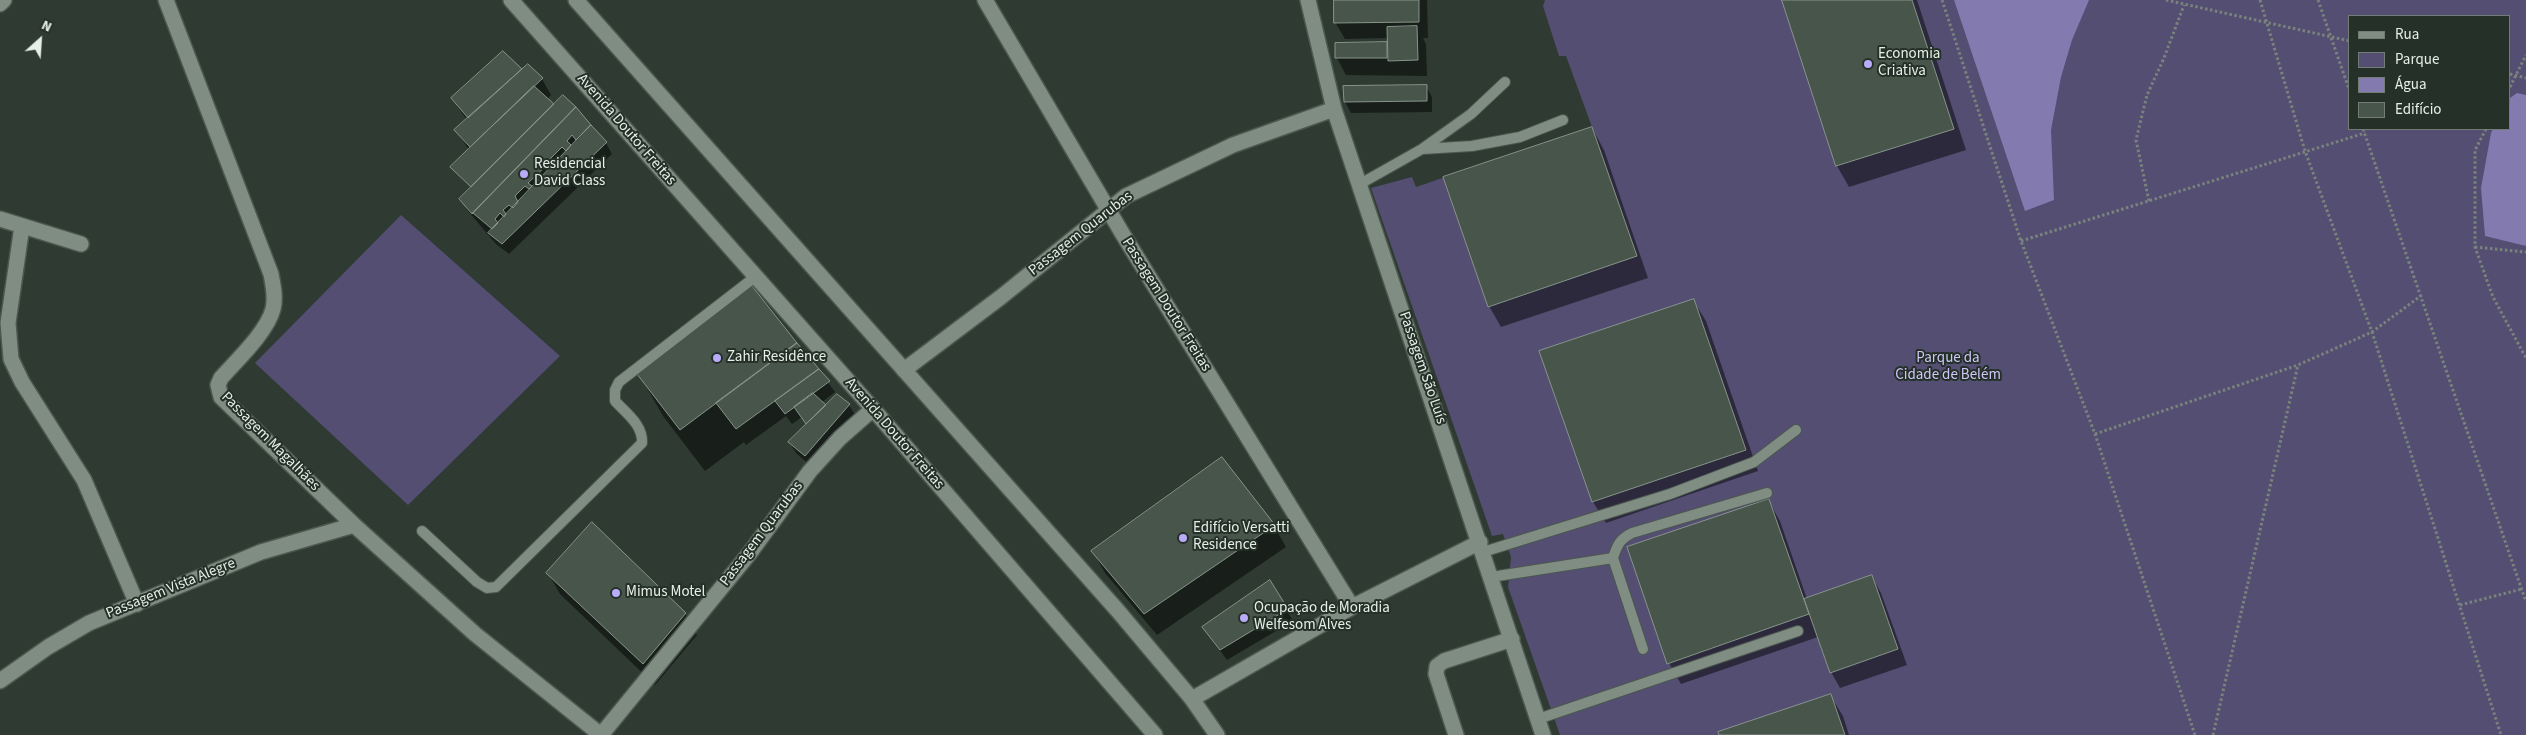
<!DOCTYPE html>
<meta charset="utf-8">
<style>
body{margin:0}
#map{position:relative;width:2526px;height:735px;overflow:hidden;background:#2e3a32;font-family:"Source Sans 3",sans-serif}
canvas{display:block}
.legend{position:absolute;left:2348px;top:15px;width:162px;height:115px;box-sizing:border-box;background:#243028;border:1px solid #727c75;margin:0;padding:6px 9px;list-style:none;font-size:15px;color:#e7efe9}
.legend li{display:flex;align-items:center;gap:10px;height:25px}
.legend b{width:25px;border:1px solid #727c75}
.north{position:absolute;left:15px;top:15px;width:50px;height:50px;-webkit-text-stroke:4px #243028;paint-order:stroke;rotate:26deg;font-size:14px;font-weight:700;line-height:20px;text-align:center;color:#e7efe9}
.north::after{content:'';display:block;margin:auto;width:18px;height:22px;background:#e7efe9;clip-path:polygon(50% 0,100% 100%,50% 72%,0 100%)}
</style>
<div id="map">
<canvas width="2526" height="735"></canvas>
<ul class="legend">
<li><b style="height:6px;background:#7f8d82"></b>Rua</li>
<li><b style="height:14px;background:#544e73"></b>Parque</li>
<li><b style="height:14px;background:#837aaf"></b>Água</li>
<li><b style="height:14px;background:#48554b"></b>Edifício</li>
</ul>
<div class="north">N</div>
</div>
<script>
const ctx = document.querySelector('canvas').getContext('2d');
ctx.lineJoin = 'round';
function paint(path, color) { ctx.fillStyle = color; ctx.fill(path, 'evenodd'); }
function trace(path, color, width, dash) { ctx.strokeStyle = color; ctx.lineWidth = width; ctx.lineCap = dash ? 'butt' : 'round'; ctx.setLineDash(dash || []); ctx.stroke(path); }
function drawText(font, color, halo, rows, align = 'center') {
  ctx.font = font + ' "Source Sans 3",sans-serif'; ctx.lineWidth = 4; ctx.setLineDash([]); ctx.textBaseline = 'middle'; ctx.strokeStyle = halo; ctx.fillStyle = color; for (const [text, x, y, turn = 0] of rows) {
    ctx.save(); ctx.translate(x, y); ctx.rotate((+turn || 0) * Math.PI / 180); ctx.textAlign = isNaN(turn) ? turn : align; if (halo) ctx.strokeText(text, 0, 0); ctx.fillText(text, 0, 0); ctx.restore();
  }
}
const green = new Path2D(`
 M1545,0H2526V735H1560L1508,587L1511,557L1503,534L1492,536L1371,188L1412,177L1416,187L1592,127L1566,56H1559L1543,6ZM2350,16H2510V129H2350Z
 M401,215L560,356L408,505L255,363Z`);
const water = new Path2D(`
 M1954,0H2089L2072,40L2061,77L2051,130L2054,200L2025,211Z
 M2517,93L2526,95V246L2485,236L2481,188L2491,133L2493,129H2510V98Z`);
const shadow = new Path2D(`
 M1335,0H1427L1428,38H1423L1426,44L1427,76L1346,75L1337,58L1336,44L1389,43L1388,38L1345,39L1335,22Z
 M1783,0H1917L1966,150L1849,187L1837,166Z
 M503,52L522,71L542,79L551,95L547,100L554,106L575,108L606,143L612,154L509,254L496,244L467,210L461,199L472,188L451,167L469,150L456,130L467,120L452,99Z
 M1426,86L1432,97V112L1351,113L1345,102Z
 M1592,128L1604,150L1648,278L1501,327L1489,306Z
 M1693,300L1706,321L1758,471L1606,523L1593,502L1541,352Z
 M818,369L835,392L821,403L825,407L849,405L855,415L812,467L796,453L789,442L807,425L802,417L792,424L786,416L746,445L744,442L705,471L663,416L639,374L813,372V375Z
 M1221,459L1274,526L1286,547L1157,635L1105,573L1093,551Z
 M1768,500L1780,521L1807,599L1872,577L1881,593L1907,665L1840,688L1831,672L1818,637L1681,684L1669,663Z
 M548,573L685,613L697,635L655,685L560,594Z
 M1270,582L1293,621L1227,660L1203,627Z
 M1830,695L1843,716L1849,735H1721Z`);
const building = new Path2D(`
 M1334,0H1419V22L1334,23Z
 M1782,0H1912L1954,129L1836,166Z
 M1417,26L1418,60L1388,61L1387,27Z
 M1387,42V58H1335V43Z
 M503,51L522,69L468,118L451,98Z
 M528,64L543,78L470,147L454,130Z
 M1427,85V101L1344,102L1343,86Z
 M534,86L554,104L471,187L450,167Z
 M563,95L576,107L472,214L459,199Z
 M576,107L591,125L576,140L572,135L567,141L571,145L566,151L562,147L550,159L555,163L552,166L549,163L528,183L532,186L529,189L525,186L515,196L518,202L513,208L509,205L503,210L506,214L504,217L500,213L495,219L498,223L492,229L473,213Z
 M591,125L607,142L502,244L488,233Z
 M1592,127L1637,256L1488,307L1443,177Z
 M752,286L797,343L680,430L637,374Z
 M1694,299L1746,450L1592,502L1539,351Z
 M797,343L819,369L736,429L716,403Z
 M819,369L830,381L785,414L775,401Z
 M813,393L826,405L806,424L794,407Z
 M837,394L850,404L805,456L788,442Z
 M1222,457L1275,525L1144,614L1091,551Z
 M1769,499L1809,614L1667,664L1627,547Z
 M592,522L686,613L643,664L546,573Z
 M1872,575L1898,649L1830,673L1804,599Z
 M1270,580L1288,609L1220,650L1202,627Z
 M1831,694L1845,735H1719L1718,732Z`);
const path = new Path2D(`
 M1942,0L2021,241L2095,434L2195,735
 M2166,0L2350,41
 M2260,0L2305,151L2372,332L2501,735
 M2318,0L2350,92
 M2510,74L2526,78
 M2510,87L2526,55
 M2363,129L2526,602
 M2486,129L2475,150V247L2493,297L2526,358
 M2149,201L2136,140L2147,95L2164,58L2184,5
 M2021,241L2365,133
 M2475,247L2526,252
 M2095,434L2298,365L2372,332L2422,295
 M2460,605L2522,589
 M2213,735L2298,365`);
const lane = new Path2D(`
 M1423,149L1472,146L1520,137L1563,120
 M1360,184L1422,149L1471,114L1505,82
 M422,531L477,582L487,588L496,587L642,443C643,425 627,414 615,401V390L619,382L755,277
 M1483,552L1670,494L1754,462L1796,430
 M1613,558C1617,545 1620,539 1632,533L1767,493
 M1491,577L1613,558L1643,649
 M1538,719L1798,631`);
const street = new Path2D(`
 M166,0L271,274C273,285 276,297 273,309C267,332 237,360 221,378L218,385L221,397L354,525L475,634L601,735
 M985,0L1122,233L1352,607
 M1308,0L1334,109L1543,735
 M0,4L4,0
 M0,219L81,244
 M22,226L8,323L11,359L22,382L84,480L137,604
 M904,370L1001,297L1126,196L1233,145L1334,109
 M0,681L48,647L89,623L261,552L354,525
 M1192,699L1352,607L1480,542
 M601,735L749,554L810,471L840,438L873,409
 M1456,735L1436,674L1437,666L1444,661L1512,639`);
const secondary = new Path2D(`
 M511,0L873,409L1155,735
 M576,0L1118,611L1192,699L1217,735`);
const markers = [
 [1868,64,5,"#b8abf7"],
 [524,174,5,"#b8abf7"],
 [717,358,5,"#b8abf7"],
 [1183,538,5,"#b8abf7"],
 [616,593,5,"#b8abf7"],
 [1244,618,5,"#b8abf7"]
];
const poiNames = [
 ["Economia",1878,55],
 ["Criativa",1878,72],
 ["Residencial",534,165],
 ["David Class",534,182],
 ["Zahir Residênce",727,358],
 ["Edifício Versatti",1193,529],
 ["Residence",1193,546],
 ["Mimus Motel",626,593],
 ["Ocupação de Moradia",1254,609],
 ["Welfesom Alves",1254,626]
];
const streetNames = [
 ["Avenida Doutor Freitas",626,130,49],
 ["Passagem Quarubas",1081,234,-38],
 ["Passagem Doutor Freitas",1166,305,58],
 ["Passagem São Luís",1422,368,71],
 ["Avenida Doutor Freitas",894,434,49],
 ["Passagem Magalhães",270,442,45],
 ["Passagem Quarubas",762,534,-53],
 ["Passagem Vista Alegre",171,589,-22]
];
const parkNames = [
 ["Parque da",1948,359],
 ["Cidade de Belém",1948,376]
];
paint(green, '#544e73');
paint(water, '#837aaf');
paint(shadow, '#0007');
paint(building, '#48554b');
trace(building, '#869489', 1);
trace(lane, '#4c574f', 12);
trace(street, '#4c574f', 18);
trace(secondary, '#4c574f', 18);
trace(path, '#79837c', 3, [2.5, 2.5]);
trace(lane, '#7f8d82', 10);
trace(street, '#7f8d82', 15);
trace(secondary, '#7f8d82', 15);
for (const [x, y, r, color] of markers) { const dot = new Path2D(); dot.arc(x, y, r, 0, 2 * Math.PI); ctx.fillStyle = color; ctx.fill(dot); trace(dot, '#243028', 2); }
drawText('15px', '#e7efe9', '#243028', poiNames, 'left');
drawText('15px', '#e7efe9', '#243028', streetNames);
drawText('15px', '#cec7f7', '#243028', parkNames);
</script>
